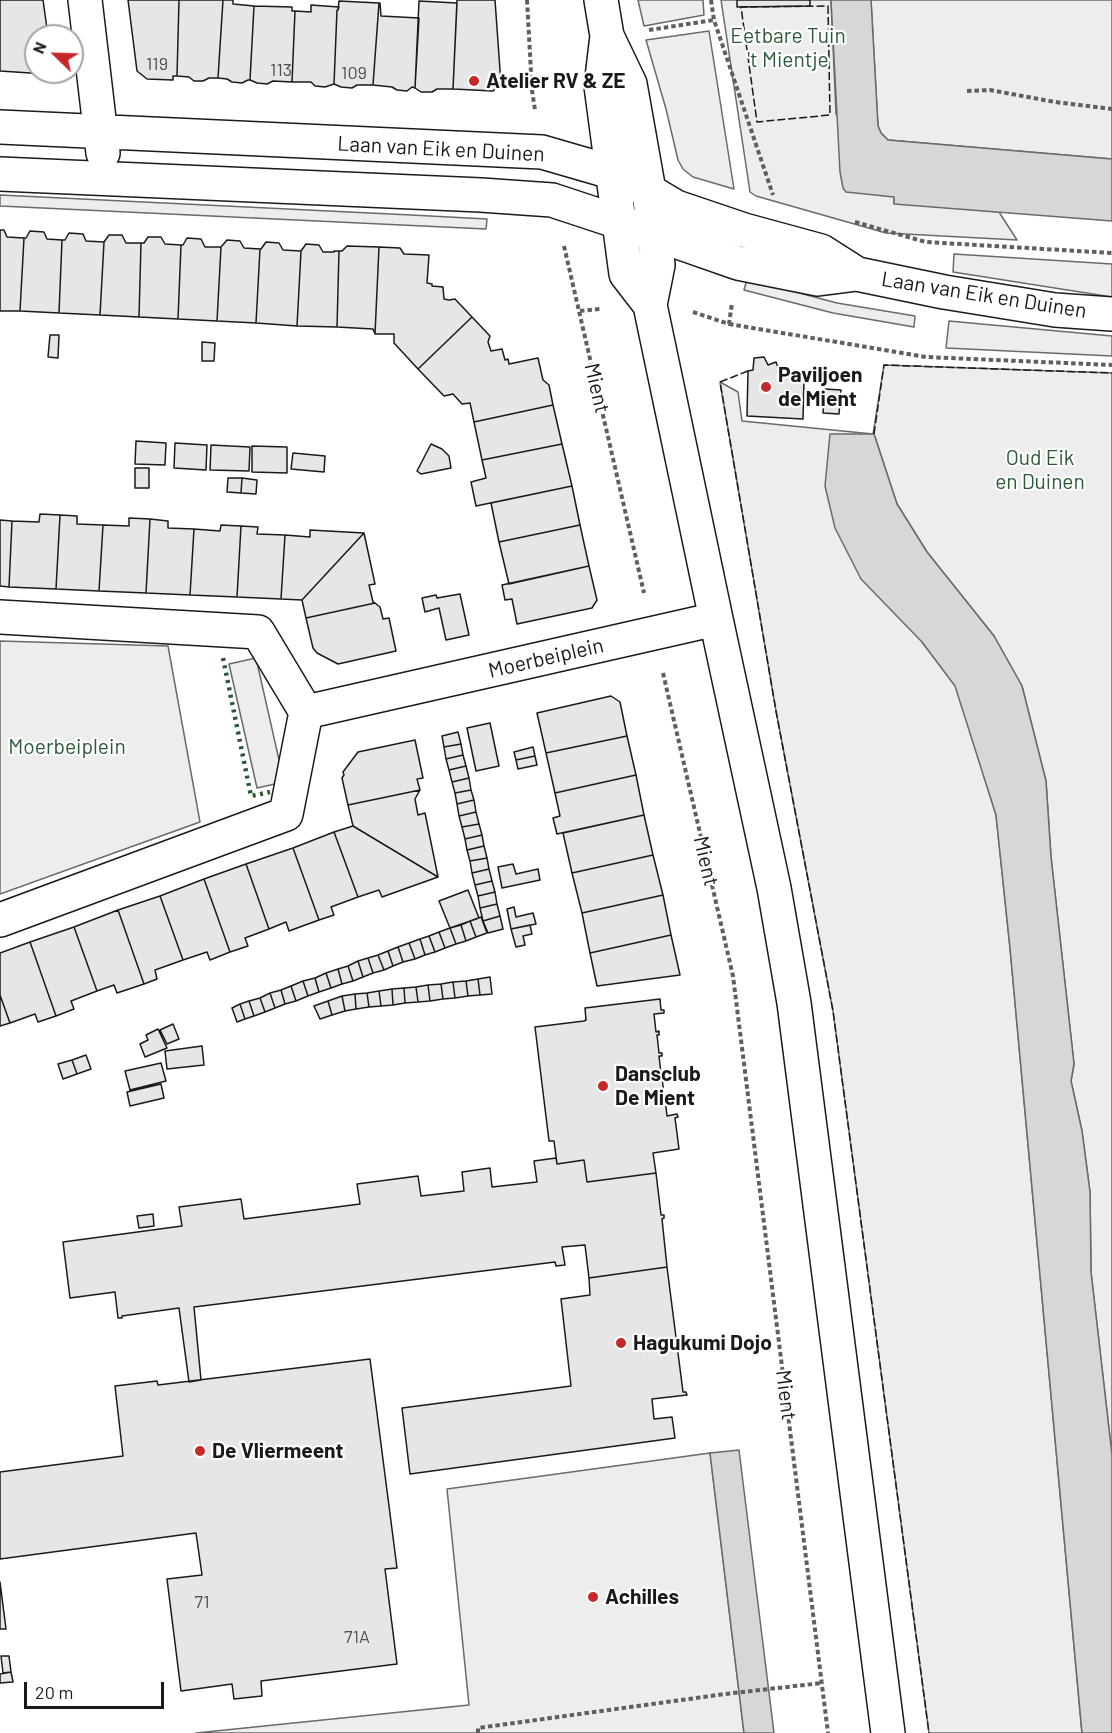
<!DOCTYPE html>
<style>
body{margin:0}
#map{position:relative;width:1112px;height:1733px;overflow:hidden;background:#fff;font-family:Barlow,sans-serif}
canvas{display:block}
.north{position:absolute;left:24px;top:24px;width:60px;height:60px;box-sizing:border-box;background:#fff;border:2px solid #a3a3a3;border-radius:50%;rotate:293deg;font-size:16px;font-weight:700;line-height:24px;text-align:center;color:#1a1a1a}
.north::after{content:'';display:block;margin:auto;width:21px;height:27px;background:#c62828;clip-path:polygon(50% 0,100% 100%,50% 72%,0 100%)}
.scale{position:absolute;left:24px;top:1682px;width:140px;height:27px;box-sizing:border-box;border:3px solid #1a1a1a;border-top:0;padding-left:8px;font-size:18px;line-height:21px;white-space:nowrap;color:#1a1a1a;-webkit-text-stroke:4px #fff;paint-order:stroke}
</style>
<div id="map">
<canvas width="1112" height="1733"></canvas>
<div class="north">N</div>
<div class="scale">20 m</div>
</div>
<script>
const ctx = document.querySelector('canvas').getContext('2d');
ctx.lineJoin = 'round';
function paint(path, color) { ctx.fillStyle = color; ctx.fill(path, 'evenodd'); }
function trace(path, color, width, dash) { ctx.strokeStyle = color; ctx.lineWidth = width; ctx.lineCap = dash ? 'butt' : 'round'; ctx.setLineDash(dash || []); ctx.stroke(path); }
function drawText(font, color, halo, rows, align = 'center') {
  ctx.font = font + ' Barlow,sans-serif'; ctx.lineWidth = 4.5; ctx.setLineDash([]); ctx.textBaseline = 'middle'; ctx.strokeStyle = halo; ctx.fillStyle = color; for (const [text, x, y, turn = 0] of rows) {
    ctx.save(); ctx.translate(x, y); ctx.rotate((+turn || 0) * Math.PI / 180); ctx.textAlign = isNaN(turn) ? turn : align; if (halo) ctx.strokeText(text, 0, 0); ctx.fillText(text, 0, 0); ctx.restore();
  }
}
const built = new Path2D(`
 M638,0H703L704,15L644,26Z
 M721,0H831L836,114L894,197V203L999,212L1017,240L886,233L756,196L750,192Z
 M871,0H1112V159L888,140L881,133L878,126Z
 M709,31L734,189L693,177L683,169L678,160L666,109L646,40Z
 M0,195L411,215L487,219L486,229L0,206Z
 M954,254L1112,264V297L953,272Z
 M747,279L837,303L915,316L914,327L833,313L744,290Z
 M949,321L1112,336V356L946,348Z
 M884,365L1112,373V1455L1091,1272L1090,1192L1082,1131L1071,1081L1074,1064L1051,857L1046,781L1022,686L994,636L927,552L897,504L874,434L922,642L956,686L996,815L1010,948L1082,1733H929L833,1011L776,711L720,382L738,392L742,421L873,434Z
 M0,641L168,646L200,822L0,894Z
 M256,658L284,782L257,788L229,664Z
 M710,1453L744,1733H196L469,1705L447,1489Z`);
const water = new Path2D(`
 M831,0H871L878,126L881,133L888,140L1112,159V221L894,204V197L846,192L843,188L840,172Z
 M830,434H874L897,504L927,552L994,636L1022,686L1046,781L1051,857L1074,1064L1071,1081L1082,1131L1090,1192L1091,1272L1112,1455V1733H1082L1010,948L996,815L955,686L922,642L861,579L835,528L825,486Z
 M739,1450L774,1733H744L710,1453Z`);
const building = new Path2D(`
 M0,0H43L48,36H36V72H46L45,74L0,71Z
 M128,0H179L177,76H173V80L147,79L137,71Z
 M179,0H223L218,78H209L203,81H194L189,77L177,76Z
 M223,0H233V4L254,6L250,80H248L242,83L232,82L227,79L218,78Z
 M457,0H495L501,84L493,91L453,89Z
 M737,0H810V6L737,7Z
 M339,1L379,3L373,85H357L352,88L341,87L334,84L337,10H338Z
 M419,1L457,3L453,89H437L432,92H421L415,88Z
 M379,3H380L381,16L419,18L415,88L412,87L407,91L397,90L392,87L373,85Z
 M311,5L339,7L338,10H337L334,84L325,87L315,86L311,82H292L295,11L311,12Z
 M254,6L292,7V11H295L292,82L273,81L267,84L257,83L250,80Z
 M0,230H4L7,237L24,238L20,311H0Z
 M30,231L44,232L47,239L62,240L59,313L20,311L24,238H26Z
 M69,233L83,234L86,241L104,242L100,315L59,313L62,240H65Z
 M109,235H122L126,243H141L139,317L100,315L104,242Z
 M148,237H161L165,244L181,245L178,319L139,317L141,243H144Z
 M187,238L201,239L205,247H221L217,321L178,319L181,245H183Z
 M227,240L240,241L244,248L260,249L256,323L217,321L221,247Z
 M266,242L279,243L283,250L301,251L297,326L256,323L260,249H261Z
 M306,244L319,245L323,252H334V251H339L337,327L297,326L301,251Z
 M347,246L379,247L375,334L373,329L337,327L339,251H342Z
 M379,247L400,248L404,254L429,255L427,283L432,284V286L443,287L444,299L449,300L455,299L472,317L418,369L394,343V334H375Z
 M472,317L490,336L488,342L491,351L502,349L505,360L508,359L509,364L538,358L543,380L549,385L553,405L474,422L470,403L462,404L453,394L444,396L418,369Z
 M50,335H59L58,358L48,357Z
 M202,342L215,343L214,361H202Z
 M764,357L768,365L776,362L779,370L804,381L803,419L747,416L748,371L753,370L754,358Z
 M825,389L841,390L839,414L823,413Z
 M553,405L562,444L482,460L474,422Z
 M136,441L166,443L165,465L135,464Z
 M175,443L207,445L206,470L174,468Z
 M431,444L442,449L449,456L451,468L421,474L417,471Z
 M562,444L572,486L476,506L471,482L486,478L482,460Z
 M211,445L250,447L249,471L210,470Z
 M252,446L287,447V473L252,472Z
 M293,453L325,456L324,472L291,469Z
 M135,468H149V488H135Z
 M228,478H242L241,493L227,492Z
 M242,478L257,480L256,494L241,493Z
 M572,486L580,525L499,542L491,503Z
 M40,514L60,515L56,589L9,587L12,521L39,522Z
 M60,515L77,516V524L103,525L99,591L56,589Z
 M129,518L150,519L146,593L99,591L103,525L129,526Z
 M150,519L168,521V528L194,529L190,595L146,593Z
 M0,520L12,521L9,587L0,586Z
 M221,525L241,526L237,597L190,595L194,529L220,531Z
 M580,525L589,566L509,584L499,542Z
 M241,526L258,527L257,534L285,535L281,599L237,597Z
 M310,530L364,533L302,600L281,599L285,535L310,537Z
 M364,533L375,584L369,585L373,602L375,603L306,618L302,600Z
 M589,566L597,600L592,608L517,624L512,599L505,600L502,585Z
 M460,594L469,635L446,640L439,608L425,612L422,598L436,595L437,598Z
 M375,603L380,607L383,619L389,618L396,651L338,664L317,653L313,648L306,618Z
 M611,696L620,702L627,736L546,753L537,713Z
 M490,723L499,766L476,771L467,728Z
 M458,732L461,744L444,747L442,736Z
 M627,736L636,775L555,793L546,753Z
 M415,740L423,778L417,779L420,790L348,805L342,778L344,775L343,772L358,752Z
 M461,744L463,755L446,759L444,747Z
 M533,747L535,756L516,760L514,752Z
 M463,755L466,766L449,770L446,759Z
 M535,756L537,765L518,769L516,760Z
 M466,766L469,778L452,782L449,770Z
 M636,775L644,815L557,834L553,818L560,816L555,793Z
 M469,778L471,790L455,793L452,782Z
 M420,790L415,799L418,815L425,813L438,877L353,826L348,805Z
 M471,790L474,800L457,804L455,793Z
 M474,800L476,812L459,816L457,804Z
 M476,812L479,824L462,827L459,816Z
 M644,815L653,855L572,873L563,833Z
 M479,824L482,835L465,839L462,827Z
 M353,826L438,877L382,897L379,890L358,897L334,832Z
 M334,832L358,897L331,907L334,915L319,920L293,848Z
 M482,835L484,846L467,850L465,839Z
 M484,846L487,858L470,861L467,850Z
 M293,848L319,920L289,931L286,922L269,929L246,864Z
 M653,855L663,895L582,913L572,873Z
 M487,858L489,869L472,873L470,861Z
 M246,864L269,929L245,938L248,946L230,952L204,879Z
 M513,864L516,874L538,869L540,880L502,888L498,867Z
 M489,869L492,881L475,885L472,873Z
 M204,879L230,952L210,960L207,952L183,960L160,896Z
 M492,881L495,892L478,896L475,885Z
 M468,890L479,918L450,928L439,901Z
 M495,892L497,904L480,908L478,896Z
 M663,895L671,935L590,953L582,913Z
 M160,896L183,960L155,970L157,979L144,984L118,910Z
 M497,904L500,916L483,921L480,908Z
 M514,907L516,917L533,913L536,924L511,929L507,909Z
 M118,910L144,984L117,993L114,985L97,991L74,927Z
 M500,916L503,929L488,933L483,921Z
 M481,917L487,933L476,937L470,921Z
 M470,921L476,937L466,941L461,925Z
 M461,925L466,941L456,944L450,928Z
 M530,925L532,934L523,936L525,945L516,947L511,929Z
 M74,927L97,991L71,1001L74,1009L56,1016L30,942Z
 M450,928L456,944L445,948L439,932Z
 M439,932L445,948L435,952L429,936Z
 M671,935L680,975L597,986L590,953Z
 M429,936L435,952L425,955L420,939Z
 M420,939L425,955L415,959L409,943Z
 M30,942L56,1016L38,1022L35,1014L10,1023L0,995V953Z
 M409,943L415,959L403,962L398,947Z
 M398,947L403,962L393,966L388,951Z
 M388,951L393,966L384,970L378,955Z
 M378,955L384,970L373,973L368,958Z
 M368,958L373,973L363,977L358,961Z
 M358,961L363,977L353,981L348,966Z
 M348,966L353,981L342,984L338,969Z
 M338,969L342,984L331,988L326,973Z
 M326,973L331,988L319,992L315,978Z
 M490,977L492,994L480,995L478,979Z
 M315,978L319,992L308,996L303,981Z
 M478,979L480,995L468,996L466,981Z
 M303,981L308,996L296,1001L291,986Z
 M466,981L468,996L455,998L453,982Z
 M453,982L455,998L443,999L441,984Z
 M441,984L443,999L430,1001L428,985Z
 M428,985L430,1001L418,1002L416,987Z
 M291,986L296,1001L285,1004L281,990Z
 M416,987L418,1002L405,1003L404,988Z
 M404,988L405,1003L393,1005L392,989Z
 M392,989L393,1005L381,1006L379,991Z
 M281,990L285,1004L275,1008L270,993Z
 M379,991L381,1006L369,1007L367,993Z
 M270,993L275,1008L265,1012L260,998Z
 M367,993L369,1007L356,1009L355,994Z
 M355,994L356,1009L345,1011L342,996Z
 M0,995L10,1023L0,1026Z
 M342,996L345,1011L332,1015L328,1001Z
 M260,998L265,1012L254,1016L249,1001Z
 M660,999L661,1010H664V1013L654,1014L656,1032L659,1031V1035H657L659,1053H662V1056H659L661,1074H665V1077H662L664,1095L667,1094L668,1097L665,1098L667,1116L677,1114L678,1117L675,1118L679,1149L653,1153L656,1173L587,1182L584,1160L557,1164L554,1141H549L535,1027L584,1021L586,1020L585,1008Z
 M249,1001L254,1016L245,1019L240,1004Z
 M328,1001L332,1015L320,1019L314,1006Z
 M240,1004L245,1019L237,1022L232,1008Z
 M173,1024L179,1039L167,1044L160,1030Z
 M158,1029L167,1048L145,1057L140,1044L148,1040L146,1035Z
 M202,1046L204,1065L167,1069L165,1051Z
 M86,1055L91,1069L77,1074L72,1060Z
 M72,1060L77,1074L63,1079L58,1064Z
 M161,1063L166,1081L130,1090L125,1071Z
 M161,1084L164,1098L130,1106L127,1092Z
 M556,1158L557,1164L584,1160L587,1182L656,1173L661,1215H664V1218L662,1219L667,1267L589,1278L585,1245L562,1247L565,1265L556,1266L555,1262L194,1307L201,1380L189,1382L179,1308L122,1316V1318H118L115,1292L70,1298L63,1242L182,1226L179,1207L241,1199L244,1219L360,1204L357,1184L418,1176L421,1196L464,1191L462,1172L490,1168L492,1187L537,1182L534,1161Z
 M153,1214L154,1226L139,1228L137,1216Z
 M667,1267L683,1392H686L687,1395L652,1399L654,1419L672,1417L675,1438L410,1474L402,1408L571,1386L561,1299L590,1295L589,1278Z
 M370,1359L397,1568L385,1569L397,1664L261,1681L262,1696L234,1699L232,1684L181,1691L167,1579L202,1575L196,1533L0,1559V1472L123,1456L115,1386L157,1381L158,1385Z
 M0,1582L6,1629H0Z
 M1,1656H9L11,1672L3,1673Z
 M11,1672L13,1682L0,1683V1674Z`);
const path = new Path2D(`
 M527,0L532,90L535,110
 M711,0L714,20L773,195
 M649,30L714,20
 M967,91L990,90L1055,102L1112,109
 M855,222L926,242L1112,253
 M564,246L644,593
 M580,311L600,309
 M693,312L729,324L732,303
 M729,324L926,357L1112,365
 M663,673L733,976L828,1733
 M478,1733V1728L725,1694L822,1683`);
const street = new Path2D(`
 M85,0L103,153
 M601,0L607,36L630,84L649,191L658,265L650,305L716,619L774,888L794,1003L888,1733
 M607,36L601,86L626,274L650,305
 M0,127L542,152L611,172L649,191L676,207L744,230L821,251L857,274
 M0,174L481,195L552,200L655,234L738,263L818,279L857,274L944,292L1055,310L1112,314
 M0,617L258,632L306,712L286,814L0,920
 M306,712L716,619`);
const hedge = new Path2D(`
 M223,658L251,796L270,792`);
const fence = new Path2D(`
 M828,6L830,115L757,122L741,7Z
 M748,371L720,382L776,711L833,1011L929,1733
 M874,434L884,365L1112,373`);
const markers = [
 [474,81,6,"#c62828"],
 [766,387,6,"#c62828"],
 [603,1086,6,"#c62828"],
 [621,1343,6,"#c62828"],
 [200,1451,6,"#c62828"],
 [593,1597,6,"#c62828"]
];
const numberNames = [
 ["119",157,64],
 ["113",281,70],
 ["109",354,73],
 ["71",202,1602],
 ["71A",357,1637]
];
const parkNames = [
 ["Eetbare Tuin",788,36],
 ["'t Mientje",788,60],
 ["Oud Eik",1040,458],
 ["en Duinen",1040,482],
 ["Moerbeiplein",67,747]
];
const poiNames = [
 ["Atelier RV & ZE",486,81],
 ["Paviljoen",778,375],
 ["de Mient",778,399],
 ["Dansclub",615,1074],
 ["De Mient",615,1098],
 ["Hagukumi Dojo",633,1343],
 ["De Vliermeent",212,1451],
 ["Achilles",605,1597]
];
const streetNames = [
 ["Laan van Eik en Duinen",441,149,3],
 ["Laan van Eik en Duinen",984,295,9],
 ["Mient",597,388,77],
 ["Moerbeiplein",546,658,-13],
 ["Mient",706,861,77],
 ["Mient",786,1395,83]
];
paint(built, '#ededed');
trace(built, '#6a6a6a', 1.5);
paint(water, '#d7d7d7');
trace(water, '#6a6a6a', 1.5);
paint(building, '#e6e6e6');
trace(building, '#1a1a1a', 1.5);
trace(street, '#1a1a1a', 36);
trace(path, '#5f5f5f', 4, [4.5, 3]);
trace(street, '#fff', 33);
trace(hedge, '#2b5a34', 4.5, [3, 4.5]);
trace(fence, '#1a1a1a', 1.5, [8, 3]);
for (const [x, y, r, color] of markers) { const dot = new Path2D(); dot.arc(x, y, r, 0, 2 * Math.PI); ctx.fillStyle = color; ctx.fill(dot); trace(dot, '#fff', 2); }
drawText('18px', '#4d4d4d', null, numberNames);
drawText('21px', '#2b5a34', '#fff', parkNames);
drawText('bold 21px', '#1a1a1a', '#fff', poiNames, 'left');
drawText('21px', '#1a1a1a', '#fff', streetNames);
</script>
